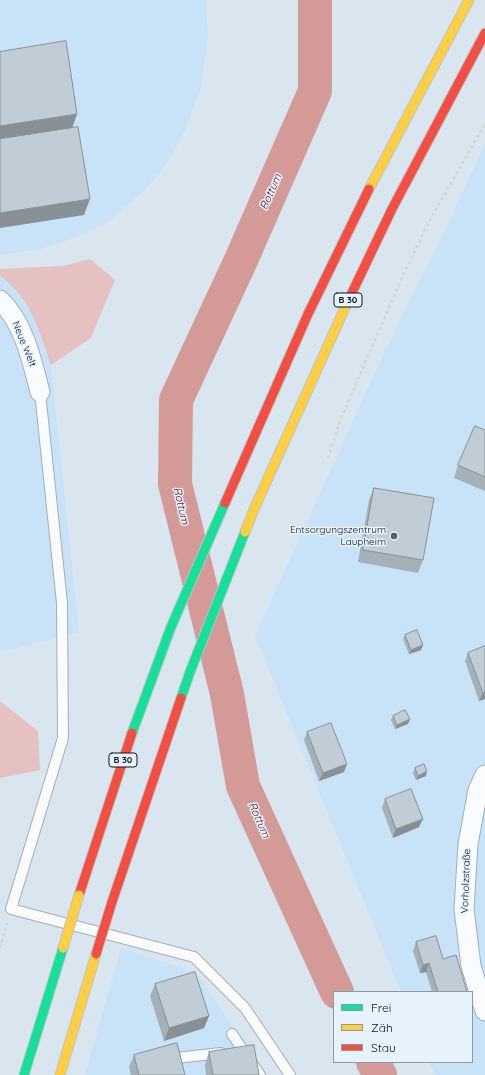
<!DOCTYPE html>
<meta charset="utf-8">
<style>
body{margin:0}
#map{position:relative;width:485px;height:1075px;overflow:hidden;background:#d9e6f0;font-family:Quicksand,sans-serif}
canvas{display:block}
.legend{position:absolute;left:333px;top:991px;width:140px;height:72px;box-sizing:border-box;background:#e6f2fc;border:1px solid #8e9aa3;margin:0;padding:5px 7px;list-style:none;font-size:12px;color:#0a151d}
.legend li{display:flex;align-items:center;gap:8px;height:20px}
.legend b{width:20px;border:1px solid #8e9aa3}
</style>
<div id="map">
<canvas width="485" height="1075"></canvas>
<ul class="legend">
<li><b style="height:5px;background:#16e098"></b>Frei</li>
<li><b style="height:5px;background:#ffcf43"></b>Zäh</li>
<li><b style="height:5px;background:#f24e42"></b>Stau</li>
</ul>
</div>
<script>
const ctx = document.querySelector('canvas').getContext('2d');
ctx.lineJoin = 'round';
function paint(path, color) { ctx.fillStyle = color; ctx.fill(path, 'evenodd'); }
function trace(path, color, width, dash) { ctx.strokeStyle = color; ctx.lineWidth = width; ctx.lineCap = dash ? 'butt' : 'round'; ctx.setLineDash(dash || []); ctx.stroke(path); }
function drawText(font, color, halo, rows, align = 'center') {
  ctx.font = font + ' Quicksand,sans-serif'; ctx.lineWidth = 3; ctx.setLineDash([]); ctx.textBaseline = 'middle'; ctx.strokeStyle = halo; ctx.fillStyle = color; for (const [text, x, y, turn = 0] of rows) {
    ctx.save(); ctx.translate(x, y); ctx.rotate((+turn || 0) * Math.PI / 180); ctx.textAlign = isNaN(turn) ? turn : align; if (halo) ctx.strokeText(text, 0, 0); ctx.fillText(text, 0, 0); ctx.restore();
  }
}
const built = new Path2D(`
 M0,0H206L208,37L201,87L185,131L165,166L145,190L109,221L77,237L41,249L0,255Z
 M485,144V1075H435L429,1062H472V992H401L255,636L377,368L450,219Z
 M0,276L20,294L34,317L51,365L79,632L0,652Z
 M121,948L195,972L267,1075H85Z`);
const green = new Path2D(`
 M90,259L115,280L91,338L51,365C39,331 31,298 0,276V269L63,266Z
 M0,701L38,731L40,770L0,778Z`);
const river = new Path2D(`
 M315,0V91L241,260L176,400L175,484L227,694L243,786L337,992
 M373,1062L380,1075`);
const path = new Path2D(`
 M328,458L340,421L404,273L431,218L485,124
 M0,948L7,923`);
const lane = new Path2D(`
 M40,392L62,603L63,738L11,909L194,957L245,1008L290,1075
 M232,1034L260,1075
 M176,1058L221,1053`);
const street = new Path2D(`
 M0,300C24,323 32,361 40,392
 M485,775L478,790L468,844L464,909L471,966L485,1011`);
const fast = new Path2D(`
 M181,698L190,672L245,532
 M132,733L171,627L225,503
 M24,1075L63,948`);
const slow = new Path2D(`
 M369,189L469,0
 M245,532L255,507L349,299
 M60,1075L96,954`);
const jam = new Path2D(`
 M349,299L392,209L485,33
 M225,503L308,314L369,189
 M79,895L132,733
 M112,902L181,698`);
const slowBridge = new Path2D(`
 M63,948L79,895`);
const jamBridge = new Path2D(`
 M96,954L112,902`);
const wall = new Path2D(`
 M485,430V491L454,478L458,465Z
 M374,488L423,560L418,573L358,562L369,500Z
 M405,635L421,650L409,654L403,639Z
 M468,653L485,699L479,701L465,661Z
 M393,716L410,719L408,724L395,729L391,720Z
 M307,732L344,772L319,781L304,740Z
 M415,768L426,776L416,780L413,773Z
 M385,799L419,827L393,838L382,808Z
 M416,942L467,992H432L426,972L420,973L413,951Z
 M155,984L209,1016L204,1028L164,1041L150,996Z
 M209,1052L259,1075H206L205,1065Z
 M134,1055L185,1075H131L129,1067Z`);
const shadedWall = new Path2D(`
 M77,114L72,129L0,140V126Z
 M90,199L84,215L0,228V213Z
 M423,645L421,650L409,654L411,650Z
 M485,692V699L479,701L483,693Z
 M410,719L408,724L395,729L397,725Z
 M347,764L344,772L319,781L323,773Z
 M427,771L426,776L416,780L418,776Z
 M423,819L419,827L393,838L396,829Z
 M429,963L426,972L420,973L423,965Z
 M209,1016L204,1028L164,1041L169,1028Z`);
const building = new Path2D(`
 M66,41L77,114L0,126V52Z
 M78,127L90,199L0,213V139Z
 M475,426L485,430V477L458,465Z
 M374,488L434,498L423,560L363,550Z
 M417,630L423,645L411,650L405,635Z
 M485,646V692L483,693L468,653Z
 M405,710L410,719L397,725L393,716Z
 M331,723L347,764L323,773L307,732Z
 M424,764L427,771L418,776L415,768Z
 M411,789L423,819L396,829L385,799Z
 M436,936L443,959L456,955L467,992H438L429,963L423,965L416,942Z
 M195,972L209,1016L169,1028L155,984Z
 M177,1043L185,1075H139L134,1055Z
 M254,1045L259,1075H213L209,1052Z`);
const markers = [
 [394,536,4,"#525e67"]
];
const shields = [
 [348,300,28],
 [123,760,28]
];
const shieldNames = [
 ["B 30",348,300],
 ["B 30",123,760]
];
const streetNames = [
 ["Neue Welt",24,344,68],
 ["Vorholzstraße",466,881,-88]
];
const poiNames = [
 ["Entsorgungszentrum",386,530],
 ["Laupheim",386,542]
];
const waterNames = [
 ["Rottum",271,192,-66],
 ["Rottum",181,506,77],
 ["Rottum",259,820,66]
];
paint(built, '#c8e3f7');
paint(green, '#e6c1c1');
trace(river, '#d39a97', 34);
trace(lane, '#a3aeb7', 12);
trace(street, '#a3aeb7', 21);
trace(fast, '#bcc3c8', 11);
trace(slow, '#bcc3c8', 11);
trace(jam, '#bcc3c8', 11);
trace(path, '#d0d5d8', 2.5, [3, 3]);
trace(lane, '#f9fbfd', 10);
trace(street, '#f9fbfd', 19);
trace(fast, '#16e098', 9);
trace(slow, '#ffcf43', 9);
trace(jam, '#f24e42', 9);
trace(slowBridge, '#bcc3c8', 11, []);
trace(jamBridge, '#bcc3c8', 11, []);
trace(slowBridge, '#ffcf43', 9);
trace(jamBridge, '#f24e42', 9);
paint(wall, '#a6b0b8');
paint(shadedWall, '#879096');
paint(building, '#c1cdd6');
trace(building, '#879096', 1);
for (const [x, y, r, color] of markers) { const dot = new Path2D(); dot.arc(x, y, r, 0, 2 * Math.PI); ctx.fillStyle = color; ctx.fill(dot); trace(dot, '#e6f2fc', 1.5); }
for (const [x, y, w] of shields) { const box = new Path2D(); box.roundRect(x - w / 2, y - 7, w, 14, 3); ctx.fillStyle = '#e6f2fc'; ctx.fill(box); trace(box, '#0a151d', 1); }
drawText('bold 9px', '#0a151d', null, shieldNames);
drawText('10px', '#0a151d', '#e6f2fc', streetNames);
drawText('10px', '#0a151d', '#e6f2fc', poiNames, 'right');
drawText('italic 11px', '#59060a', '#e6f2fc', waterNames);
</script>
